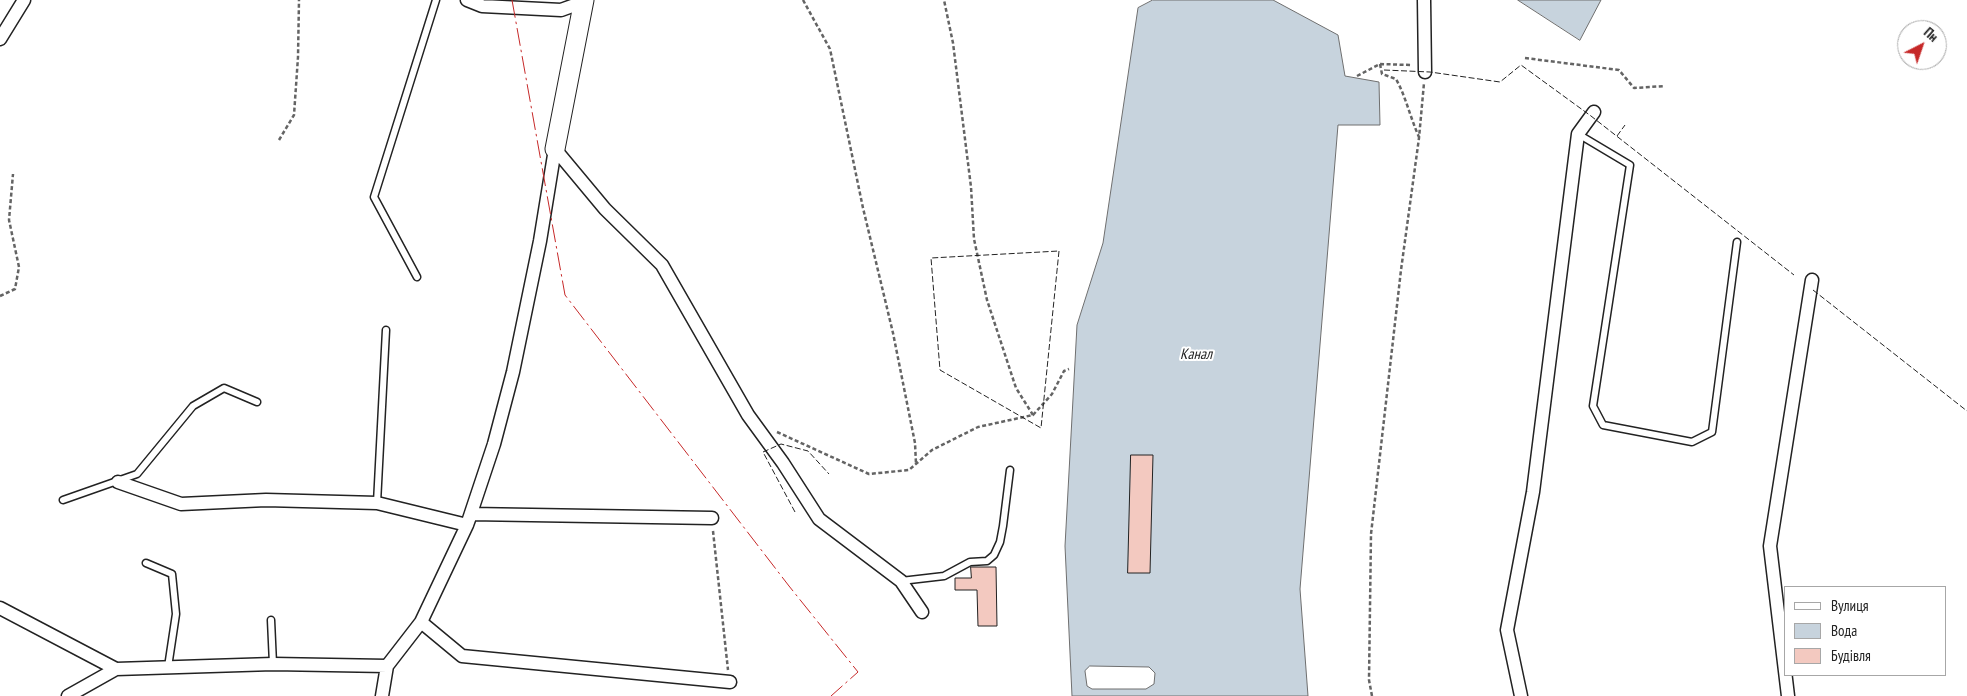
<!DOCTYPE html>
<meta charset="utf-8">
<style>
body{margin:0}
#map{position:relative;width:1967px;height:696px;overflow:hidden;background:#fff;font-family:"PT Sans Narrow",sans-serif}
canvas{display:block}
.legend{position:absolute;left:1784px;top:586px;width:162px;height:90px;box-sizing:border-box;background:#fff;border:1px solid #a7a7a7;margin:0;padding:6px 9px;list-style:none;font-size:15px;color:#222}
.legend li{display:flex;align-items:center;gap:10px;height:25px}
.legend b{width:25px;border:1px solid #a7a7a7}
.north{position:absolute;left:1897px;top:20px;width:50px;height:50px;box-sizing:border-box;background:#fff;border:1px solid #a7a7a7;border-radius:50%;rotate:41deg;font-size:14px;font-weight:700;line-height:20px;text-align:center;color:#222}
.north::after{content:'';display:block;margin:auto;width:18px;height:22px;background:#c62828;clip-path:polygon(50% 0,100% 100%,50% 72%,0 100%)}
</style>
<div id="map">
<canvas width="1967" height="696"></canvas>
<ul class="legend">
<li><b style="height:6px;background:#fff"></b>Вулиця</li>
<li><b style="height:14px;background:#c7d3dd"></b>Вода</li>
<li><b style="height:14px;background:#f3c9c0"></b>Будівля</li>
</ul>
<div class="north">Пн</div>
</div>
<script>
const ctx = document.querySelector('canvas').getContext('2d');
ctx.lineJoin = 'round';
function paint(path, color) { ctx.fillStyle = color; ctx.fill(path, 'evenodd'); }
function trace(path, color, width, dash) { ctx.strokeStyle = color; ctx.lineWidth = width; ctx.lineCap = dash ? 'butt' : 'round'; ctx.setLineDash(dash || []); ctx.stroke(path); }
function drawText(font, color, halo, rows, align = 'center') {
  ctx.font = font + ' "PT Sans Narrow",sans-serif'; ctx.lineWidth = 4; ctx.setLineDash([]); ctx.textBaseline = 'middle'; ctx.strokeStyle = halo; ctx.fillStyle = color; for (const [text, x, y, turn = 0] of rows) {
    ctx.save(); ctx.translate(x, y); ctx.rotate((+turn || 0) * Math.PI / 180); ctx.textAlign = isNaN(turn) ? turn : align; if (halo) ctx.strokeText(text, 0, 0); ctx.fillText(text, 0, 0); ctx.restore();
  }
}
const water = new Path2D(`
 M1153,0H1273L1338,35L1345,76L1379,82L1380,125H1338L1300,589L1308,696H1072L1065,546L1077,325L1103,243L1138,8Z
 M1518,0H1601L1580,40Z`);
const pier = new Path2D(`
 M1090,666L1149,667L1155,673L1154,684L1146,689H1092L1087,686L1085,671Z`);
const building = new Path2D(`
 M1131,455H1153L1150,573H1128Z
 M971,567H996L997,626H978L977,590H955V578H971Z`);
const path = new Path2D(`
 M803,0L830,49L863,208L893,333L915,443L916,464
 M1525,58L1619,70L1634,88L1665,86
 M1380,64L1382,74L1396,79C1406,97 1410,117 1419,137
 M1357,76L1380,64L1411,65
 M279,140L294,115L298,57L299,0
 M0,296L15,289L19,267L9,220L13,174
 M1033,415L1052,394L1064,371L1069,369
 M777,432L869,474L909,470L932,450L978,427L1033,415L1016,388L987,300L974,239L971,187L953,43L944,0
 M713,531L728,670
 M1372,696L1369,680L1371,534L1401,270L1419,138L1424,83`);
const lane = new Path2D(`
 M1578,134L1630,165L1593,406L1603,425L1692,442L1712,432L1737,242
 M417,277L374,197L436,0
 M63,500L137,474L193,406L224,388L257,402
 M377,503L386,330
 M146,563L172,574L176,614L168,667
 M901,581L944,576L970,562L987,561L994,555L1000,542L1003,526L1010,470
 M271,620L273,664`);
const street = new Path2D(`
 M467,0L482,6L561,10L583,2
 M1424,0L1425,72
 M0,39L24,0
 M555,149L605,209L662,265L748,415L783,463L819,519L901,581L922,612
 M118,482L181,504L266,500L377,503L467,525L471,514L712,518
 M0,608L116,669
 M421,622L462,656L730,682
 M68,696L116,669L273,664L387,666
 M382,696L387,666L421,622L467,525L494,444L513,372L540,241L555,149
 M1521,696L1507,630L1533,492L1578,134L1594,112
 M1788,696L1770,546L1812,280`);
const secondary = new Path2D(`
 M555,149L584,0`);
const fence = new Path2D(`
 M1384,70L1430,72L1500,82L1521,65L1591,116L1794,275
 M1617,136L1625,125
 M1059,251L1041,428L940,370L931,258Z
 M1813,290L1967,411
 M795,512L763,452L781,444L808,451L829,474`);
const power = new Path2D(`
 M512,0L565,295L789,586L858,672L831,696`);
const waterNames = [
 ["Канал",1196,355]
];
paint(water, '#c7d3dd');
trace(water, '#6f6f6f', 1);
paint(pier, '#fff');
trace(pier, '#6f6f6f', 1);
paint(building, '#f3c9c0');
trace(building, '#222', 1);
trace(lane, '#222', 9);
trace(street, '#222', 15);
trace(secondary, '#222', 21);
trace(path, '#646464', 2.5, [4, 2.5]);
trace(lane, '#fff', 6);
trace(street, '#fff', 12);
trace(secondary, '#fff', 19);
trace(fence, '#222', 1, [6, 2.5]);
trace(power, '#c62828', 1, [18, 4, 2.5, 4]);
drawText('italic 15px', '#222', '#fff', waterNames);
</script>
